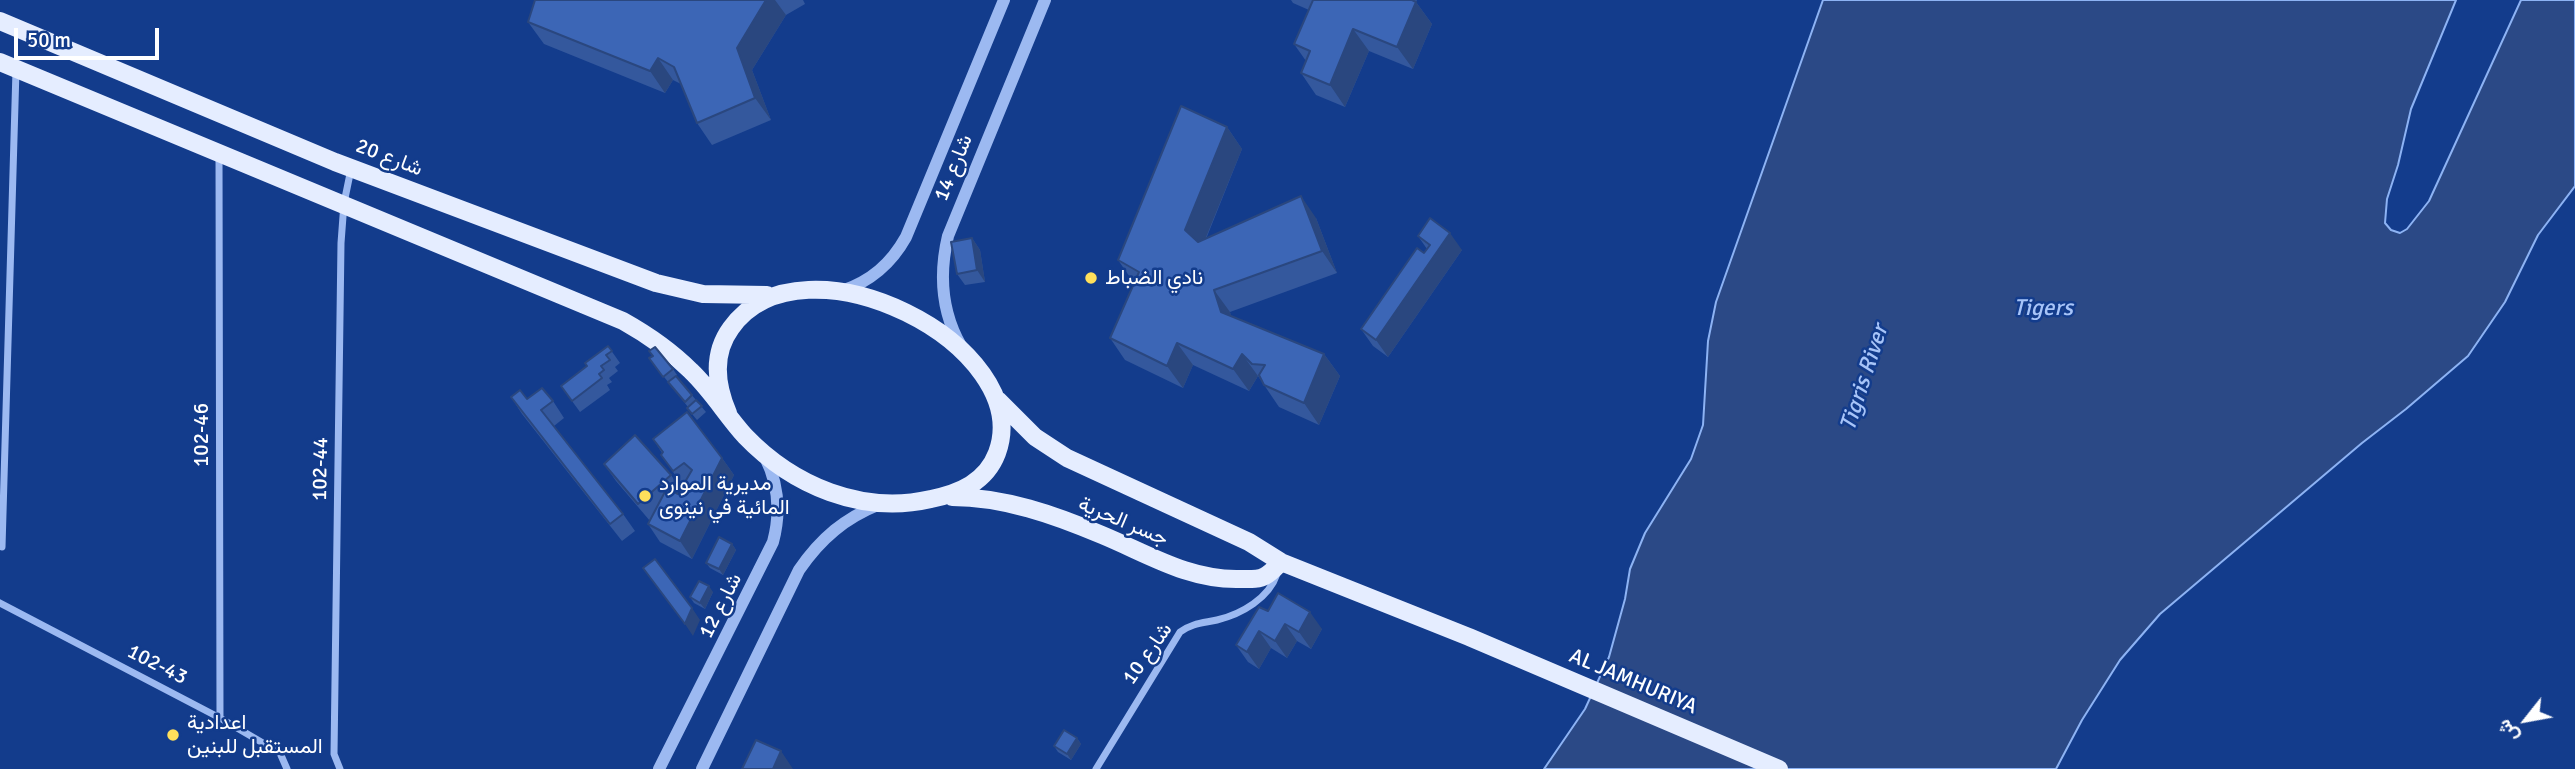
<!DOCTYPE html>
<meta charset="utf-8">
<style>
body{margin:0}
#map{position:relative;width:2575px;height:769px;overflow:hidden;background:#133c8c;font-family:Signika,Vazirmatn,sans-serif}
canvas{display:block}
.north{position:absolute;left:2491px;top:685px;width:70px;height:70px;-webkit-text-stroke:5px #133c8c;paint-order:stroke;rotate:239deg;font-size:19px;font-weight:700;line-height:28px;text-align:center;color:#fff}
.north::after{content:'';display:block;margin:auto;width:24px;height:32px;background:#fff;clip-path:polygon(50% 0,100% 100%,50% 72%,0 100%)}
.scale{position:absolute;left:14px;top:28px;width:145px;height:32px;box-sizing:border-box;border:4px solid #fff;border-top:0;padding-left:9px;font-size:21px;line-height:24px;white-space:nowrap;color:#fff;-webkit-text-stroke:5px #133c8c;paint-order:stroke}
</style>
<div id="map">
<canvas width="2575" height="769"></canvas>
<div class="north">ش</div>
<div class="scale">50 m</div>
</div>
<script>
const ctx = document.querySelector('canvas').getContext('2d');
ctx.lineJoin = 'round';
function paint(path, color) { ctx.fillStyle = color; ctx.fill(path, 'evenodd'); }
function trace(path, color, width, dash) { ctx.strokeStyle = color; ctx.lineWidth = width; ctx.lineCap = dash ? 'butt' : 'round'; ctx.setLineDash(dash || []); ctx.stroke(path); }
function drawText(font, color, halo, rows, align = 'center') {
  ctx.font = font + ' Signika,Vazirmatn,sans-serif'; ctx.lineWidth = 5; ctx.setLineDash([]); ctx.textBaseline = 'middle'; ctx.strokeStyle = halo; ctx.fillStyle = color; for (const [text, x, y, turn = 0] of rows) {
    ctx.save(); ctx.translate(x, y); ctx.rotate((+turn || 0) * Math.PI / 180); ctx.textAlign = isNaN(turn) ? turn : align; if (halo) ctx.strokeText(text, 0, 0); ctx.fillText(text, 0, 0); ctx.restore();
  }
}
const water = new Path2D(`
 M1823,0H2456L2411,109L2398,165L2387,199L2385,223L2391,230L2400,233L2407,229L2429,201L2521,0H2575V186L2538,235L2505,302L2468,356L2406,409L2362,443L2160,614L2120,660L2082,720L2056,769H1544L1585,709L1609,657L1625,599L1630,569L1645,533L1691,459L1703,425L1708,341L1716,302Z`);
const minor = new Path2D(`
 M219,153L220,718
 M2,547L16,70
 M0,603L220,718L280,753L287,769
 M340,769L334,754L341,243L344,203L351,169
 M1096,769L1180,632C1192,623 1204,623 1217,620C1242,614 1269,598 1277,574`);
const tertiary = new Path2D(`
 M842,291C871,281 891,264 906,237L1004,0
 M961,346C941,311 939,274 948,236L1045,0
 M659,769L773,542C781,512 779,485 765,457
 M702,769L799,570C821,538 845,518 880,504`);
const primary = new Path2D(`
 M0,21L335,162L656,283L703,294L767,295
 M0,62L623,321C648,335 671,351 691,371C712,391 726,415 745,436C793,486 862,515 931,499C960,493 986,482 997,453C1037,346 803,227 731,328C712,354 716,385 728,413
 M998,400L1035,437L1067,458L1249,542L1281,562L1469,637L1779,769
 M952,497C1004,497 1055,515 1102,535C1148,554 1188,580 1239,579C1247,579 1259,580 1265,576C1271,573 1277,566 1281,562`);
const wall = new Path2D(`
 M535,0H803L805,4L786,15L752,70L771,120L712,145L697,123L681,84L673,80L665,93L544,44L528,22Z
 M1291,0H1417L1416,2L1432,24L1413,69L1369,51L1345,107L1316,95L1301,73L1306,61L1294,44L1309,10L1293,3Z
 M1227,127L1242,149L1206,239L1316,218L1337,273L1230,312L1231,317L1324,354L1340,376L1319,425L1279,407L1258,376L1249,391L1193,365L1183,388L1125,360L1110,338L1134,283L1118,260Z
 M1418,236L1462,250L1388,357L1373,346L1361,329L1427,249Z
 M972,238L980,250L985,282L965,285L957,274Z
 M608,346L620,363L615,367L618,371L609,378L612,382L607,385L610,390L580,412L561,386L587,366Z
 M649,358L673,369L677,375L676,376L706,412L697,420L687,408L688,407Z
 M511,397L553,401L564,418L554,426L623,514L635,531L622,541L522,414Z
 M653,439L722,458L734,475L692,559L660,542L648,524L650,521L616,481L604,464L671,475L681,490L683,486L661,455L662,453Z
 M732,544L736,550L723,575L710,568L706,563Z
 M713,592L705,609L694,603L690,597Z
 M1268,611L1322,629L1311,649L1297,641L1287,658L1271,648L1259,669L1248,662L1236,645Z
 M1077,738L1081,744L1071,760L1058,752L1054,746Z`);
const shadedWall = new Path2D(`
 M766,0H775L786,15L752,70L771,120L755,98L737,48Z
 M1416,2L1432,24L1413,69L1397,47Z
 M1353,29L1369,51L1345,107L1330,85Z
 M658,58L673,80L665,93L650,71Z
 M1227,127L1242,149L1200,252L1185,230Z
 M1301,196L1316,218L1337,273L1322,251Z
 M1450,233L1462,250L1388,357L1376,340Z
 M972,238L980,250L985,282L977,270Z
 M1214,290L1230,312L1237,335L1221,312Z
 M1177,343L1193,365L1183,388L1167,366Z
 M1242,354L1258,376L1249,391L1233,369Z
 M1324,354L1340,376L1319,425L1304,403Z
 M722,458L734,475L692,559L680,541Z
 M732,544L736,550L723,575L719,569Z
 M709,586L713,592L705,609L700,603Z
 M692,608L700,620L693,636L685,624Z
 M1310,612L1322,629L1311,649L1299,632Z
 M1285,624L1297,641L1287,658L1275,641Z
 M1259,631L1271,648L1259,669L1247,652Z
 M1077,738L1081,744L1071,760L1067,754Z
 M781,751L793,769H773Z`);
const building = new Path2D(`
 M535,0H766L737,48L755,98L697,123L674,67L658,58L650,71L528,22Z
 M1313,0H1412L1416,2L1397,47L1353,29L1330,85L1301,73L1310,51L1294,44Z
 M1181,106L1227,127L1185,230L1198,242L1301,196L1322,251L1214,290L1221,312L1324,354L1304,403L1264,385L1259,375L1265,365L1252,364L1242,354L1233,369L1177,343L1167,366L1110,338L1139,272L1118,260Z
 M1430,218L1450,233L1376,340L1361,329L1417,248L1424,253L1430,245L1418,236Z
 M972,238L977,270L957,274L951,242Z
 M608,346L612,351L606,355L610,360L601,366L604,370L599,374L602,378L572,401L561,386L587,366L585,363Z
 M655,347L673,369L663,377L649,358L653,356L649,351Z
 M676,376L692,395L685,402L668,382Z
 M542,388L553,401L541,410L623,514L610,524L511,397L520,390L527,399Z
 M696,400L702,406L692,414L687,408Z
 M687,412L722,458L680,541L648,524L667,488L678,494L692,470L684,463L673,471L661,455L663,452L653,439Z
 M635,435L671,475L638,504L604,464Z
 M719,537L732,544L719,569L706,563Z
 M655,559L692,608L685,624L643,568Z
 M699,581L709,586L700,603L690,597Z
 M1278,593L1310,612L1299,632L1285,624L1275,641L1259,631L1247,652L1236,645L1259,607L1268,611Z
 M1064,730L1077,738L1067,754L1054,746Z
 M756,740L781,751L773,769H742Z`);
const markers = [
 [1091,278,7,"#ffe05b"],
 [645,496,7,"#ffe05b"],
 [173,735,7,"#ffe05b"]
];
const streetNames = [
 ["شارع 20",389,158,21],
 ["شارع 14",954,168,-68],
 ["102-46",202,435,-90],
 ["102-44",321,469,-89],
 ["جسر الحرية",1123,522,23],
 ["شارع 12",721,606,-63],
 ["شارع 10",1148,654,-55],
 ["102-43",157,665,27],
 ["AL JAMHURIYA",1633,682,23]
];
const poiNames = [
 ["نادي الضباط",1105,278],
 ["مديرية الموارد",659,484],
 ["المائية في نينوى",659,508],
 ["اعدادية",187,723],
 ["المستقبل للبنين",187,747]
];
const waterNames = [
 ["Tigers",2043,309],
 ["Tigris River",1865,378,-72]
];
paint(water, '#2b4986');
trace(water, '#8db3f4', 2);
trace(minor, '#9cb9f1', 7);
trace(tertiary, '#9cb9f1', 12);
trace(primary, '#e5edff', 18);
paint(wall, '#34589d');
paint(shadedWall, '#2a477f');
paint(building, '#3c66b6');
trace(building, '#2a477f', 2);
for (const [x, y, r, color] of markers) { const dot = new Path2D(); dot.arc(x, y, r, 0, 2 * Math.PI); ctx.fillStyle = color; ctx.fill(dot); trace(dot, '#133c8c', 2.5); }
drawText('21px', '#fff', '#133c8c', streetNames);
drawText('21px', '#fff', '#133c8c', poiNames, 'left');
drawText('italic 23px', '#a7c4f8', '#133c8c', waterNames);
</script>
